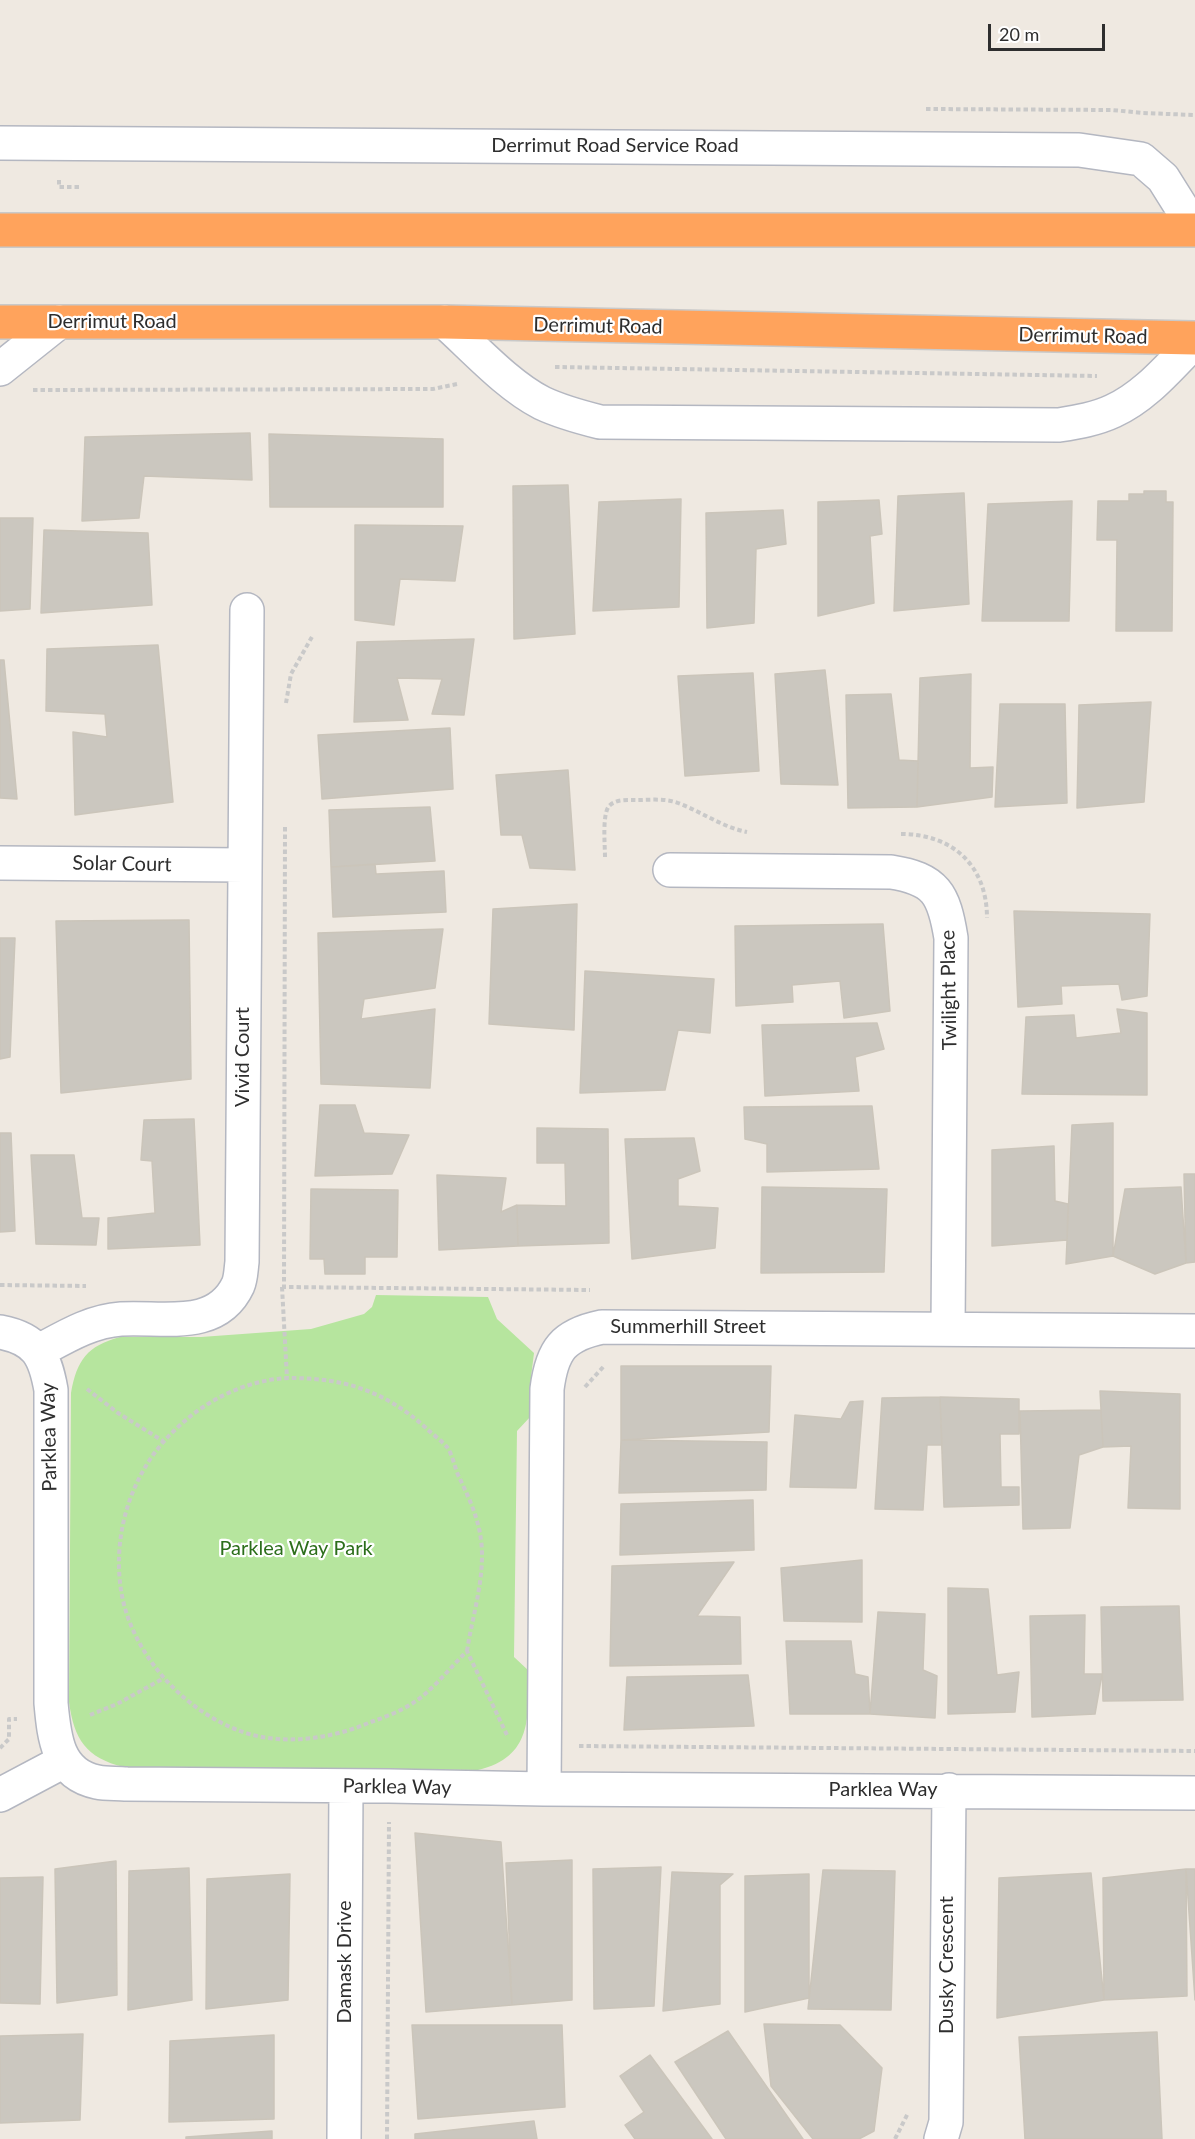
<!DOCTYPE html>
<style>
body{margin:0}
#map{position:relative;width:1195px;height:2139px;overflow:hidden;background:#efe9e1;font-family:Lato,sans-serif}
canvas{display:block}
.scale{position:absolute;left:988px;top:24px;width:117px;height:27px;box-sizing:border-box;border:3px solid #2e2e2e;border-top:0;padding-left:8px;font-size:18px;line-height:21px;white-space:nowrap;color:#2e2e2e;-webkit-text-stroke:4px #fff;paint-order:stroke}
</style>
<div id="map">
<canvas width="1195" height="2139"></canvas>
<div class="scale">20 m</div>
</div>
<script>
const ctx = document.querySelector('canvas').getContext('2d');
ctx.lineJoin = 'round';
function paint(path, color) { ctx.fillStyle = color; ctx.fill(path, 'evenodd'); }
function trace(path, color, width, dash) { ctx.strokeStyle = color; ctx.lineWidth = width; ctx.lineCap = dash ? 'butt' : 'round'; ctx.setLineDash(dash || []); ctx.stroke(path); }
function drawText(font, color, halo, rows, align = 'center') {
  ctx.font = font + ' Lato,sans-serif'; ctx.lineWidth = 4.5; ctx.setLineDash([]); ctx.textBaseline = 'middle'; ctx.strokeStyle = halo; ctx.fillStyle = color; for (const [text, x, y, turn = 0] of rows) {
    ctx.save(); ctx.translate(x, y); ctx.rotate((+turn || 0) * Math.PI / 180); ctx.textAlign = isNaN(turn) ? turn : align; if (halo) ctx.strokeText(text, 0, 0); ctx.fillText(text, 0, 0); ctx.restore();
  }
}
const green = new Path2D(`
 M376,1295L488,1297L497,1319L534,1353L531,1377V1416L517,1431L514,1657L529,1671C528,1717 533,1757 478,1770L124,1767C86,1758 74,1739 69,1702L71,1393C77,1360 87,1346 120,1337H201L311,1329L364,1314L372,1307Z`);
const building = new Path2D(`
 M250,433L252,480L144,476L139,518L82,521L85,437Z
 M269,434L443,439V507H270Z
 M568,485L575,634L514,639L513,486Z
 M1144,491H1166V502H1173L1172,631H1116L1117,540H1097L1098,501H1129V494H1144Z
 M964,493L969,604L894,611L898,496Z
 M681,499L679,607L593,611L599,502Z
 M879,500L882,534L870,536L874,603L818,616V502Z
 M1072,501L1069,621H982L988,504Z
 M783,510L786,544L756,549L754,623L707,628L706,513Z
 M0,518H33L30,609L0,611Z
 M355,525L463,526L455,581L400,579L394,625L355,620Z
 M44,530L148,533L152,605L41,613Z
 M474,639L464,715L432,714L442,679L397,678L408,720L354,722L357,642Z
 M158,645L173,802L75,815L73,732L107,737L105,714L46,711L47,649Z
 M0,660H4L17,799L0,798Z
 M825,670L838,785L781,784L775,674Z
 M753,673L759,771L685,776L678,676Z
 M971,674L970,768L993,767L992,797L917,807L920,678Z
 M891,694L899,760L918,761L917,807L848,808L846,695Z
 M1151,702L1144,802L1077,808L1079,705Z
 M1000,704H1065L1067,803L995,807Z
 M450,728L453,789L322,799L318,735Z
 M568,770L575,870L530,868L522,835H501L496,775Z
 M430,807L435,861L331,867L329,810Z
 M375,864L376,874L444,871L446,912L333,917L331,867Z
 M577,904L574,1030L489,1024L493,909Z
 M1014,911L1150,914L1147,996L1122,1000L1119,984L1061,986L1062,1004L1018,1007Z
 M189,920L191,1079L61,1093L56,921Z
 M883,924L890,1011L844,1018L840,981L792,985L793,1002L736,1006L735,926Z
 M443,929L435,988L364,999L361,1019L435,1009L430,1088L321,1084L318,933Z
 M0,938H15L10,1057L0,1059Z
 M585,971L714,979L710,1033L678,1030L665,1090L580,1093Z
 M1117,1009L1147,1013V1095L1022,1094L1026,1017L1074,1015L1076,1038L1121,1033Z
 M877,1023L884,1049L855,1057L859,1091L765,1096L762,1025Z
 M320,1105H355L364,1133L409,1135L392,1174L315,1176Z
 M872,1106L879,1169L767,1172V1144L745,1139L744,1107Z
 M194,1119L200,1245L108,1249V1218L155,1213L152,1161L141,1160L144,1120Z
 M1113,1123V1256L1066,1264L1072,1125Z
 M537,1128L608,1129L609,1243L518,1246L517,1205L566,1206L565,1163H537Z
 M0,1133H11L15,1231L0,1232Z
 M694,1138L700,1171L678,1179V1206L718,1208L715,1248L632,1259L625,1139Z
 M1054,1146L1055,1201L1068,1204L1067,1240L992,1246V1150Z
 M31,1155H74L82,1218H99L96,1245L36,1244Z
 M1184,1174H1195V1262L1186,1263Z
 M437,1175L506,1178L501,1212L517,1205L518,1246L439,1250Z
 M762,1187L887,1189L884,1272L761,1273Z
 M1181,1187L1186,1263L1155,1274L1113,1256L1125,1189Z
 M311,1189L398,1190L397,1257H365V1274H325L324,1259H310Z
 M621,1366H771L769,1432L621,1440Z
 M1100,1391L1180,1394V1509L1128,1508L1131,1446L1103,1447Z
 M940,1397L942,1445H927L923,1510L875,1509L882,1398Z
 M940,1397L1019,1399V1434H1000L1001,1487H1019V1505L944,1507Z
 M863,1401L856,1488L790,1487L795,1415L841,1419L850,1402Z
 M1101,1410L1103,1447L1079,1455L1070,1528L1023,1529L1020,1411Z
 M621,1440L767,1442L766,1490L619,1493Z
 M753,1500L754,1550L620,1555L621,1504Z
 M862,1560V1622L784,1621L781,1568Z
 M734,1562L697,1616L740,1617L741,1664L610,1666L612,1566Z
 M948,1588L988,1589L997,1675L1019,1672L1015,1712L948,1714Z
 M1179,1606L1183,1700L1103,1701L1101,1607Z
 M878,1612L925,1614L923,1670L937,1676L935,1718L870,1714Z
 M1085,1615L1084,1674H1102L1095,1714L1032,1717L1030,1616Z
 M786,1641H851L855,1674L868,1677L870,1714H790Z
 M748,1675L754,1726L624,1730L627,1677Z
 M415,1833L501,1842L512,2005L426,2012Z
 M572,1860V2000L512,2005L506,1863Z
 M116,1861L117,1995L57,2003L55,1869Z
 M661,1867L654,2006L594,2009L593,1869Z
 M189,1868L192,2000L128,2010L129,1871Z
 M1186,1869L1187,1996L1104,2000L1103,1878Z
 M1186,1869H1195V2000Z
 M823,1870L895,1871L891,2010L808,2009Z
 M672,1872L733,1874L720,1885V2004L663,2011Z
 M1091,1873L1104,2000L997,2018L999,1878Z
 M290,1874L288,2000L206,2009L207,1879Z
 M809,1874V1998L745,2012V1876Z
 M43,1877L40,2004L0,2003V1878Z
 M764,2024L840,2025L882,2068L874,2131L859,2139H813L771,2086Z
 M412,2025H562L565,2107L418,2119Z
 M728,2031L803,2139H726L675,2062Z
 M1157,2032L1162,2139H1025L1019,2037Z
 M83,2034L80,2120L0,2123V2036Z
 M274,2035V2119L169,2122L170,2041Z
 M650,2055L712,2139H635L625,2125L644,2112L620,2076Z
 M534,2121L537,2139H415V2134Z
 M272,2131V2139H186V2137Z`);
const path = new Path2D(`
 M926,109L1112,110L1143,113L1195,115
 M59,180V187H81
 M555,367L1097,376
 M33,390L433,389L457,384
 M286,703L291,674L313,635
 M285,827L284,1287L590,1290
 M901,834C953,834 987,866 987,918
 M605,857C605,845 602,815 609,806C616,799 627,800 636,800C650,800 665,798 678,803C702,812 722,827 747,832
 M0,1285L86,1286
 M282,1287L287,1378
 M585,1387L604,1366
 M87,1389L118,1413L163,1441
 M467,1651C472,1619 482,1588 482,1555C482,1527 472,1504 460,1479C455,1470 453,1455 447,1447C441,1440 432,1434 426,1428C385,1391 344,1378 290,1378C248,1379 206,1400 177,1428C133,1468 112,1531 121,1590C131,1656 189,1718 253,1735C292,1745 336,1737 371,1722C385,1717 401,1711 413,1703C431,1692 451,1667 467,1651L507,1735
 M90,1715L117,1704L164,1678
 M579,1746L1195,1751
 M0,1748L9,1739V1719H17
 M387,2139L389,1822
 M895,2139L908,2113`);
const minor = new Path2D(`
 M0,143L1079,150L1141,159L1163,178L1195,229
 M445,322C474,348 507,385 542,403C561,412 580,417 600,422L1059,425C1078,422 1096,419 1113,411C1146,396 1170,366 1195,341
 M0,369L59,322
 M0,863L244,865
 M670,870L891,872C936,879 944,894 951,938L948,1328
 M0,1332C37,1339 45,1356 51,1390V1703C54,1736 57,1774 97,1782C107,1784 117,1783 126,1784L389,1786L544,1789L1195,1793
 M39,1351C65,1337 91,1321 121,1319C161,1316 216,1332 238,1285C241,1278 241,1269 242,1262L247,610
 M544,1789L547,1389C552,1350 563,1335 602,1327L1195,1331
 M0,1795L64,1761
 M344,2139L346,1786
 M941,2139L946,2122L949,1790`);
const highway = new Path2D(`
 M0,230H1195
 M0,322H445L1195,338`);
const streetNames = [
 ["Derrimut Road Service Road",615,146],
 ["Derrimut Road",112,322],
 ["Derrimut Road",598,326,1],
 ["Derrimut Road",1083,336,1],
 ["Solar Court",122,864,1],
 ["Twilight Place",949,990,-91],
 ["Vivid Court",243,1057,-90],
 ["Summerhill Street",688,1327],
 ["Parklea Way",49,1437,-91],
 ["Parklea Way",397,1787,1],
 ["Parklea Way",883,1790],
 ["Damask Drive",345,1962,-90],
 ["Dusky Crescent",947,1965,-90]
];
const parkNames = [
 ["Parklea Way Park",296,1549]
];
paint(green, '#b6e59e');
paint(building, '#cbc7bf');
trace(building, '#cbc5ba', 1.5);
trace(minor, '#b4b7c1', 36);
trace(highway, '#c9c9c9', 36);
trace(path, '#c9c9c9', 4, [4.5, 3]);
trace(minor, '#fff', 33);
trace(highway, '#ffa35c', 33);
drawText('20px', '#2e2e2e', '#fff', streetNames);
drawText('20px', '#2c6e1b', '#fff', parkNames);
</script>
